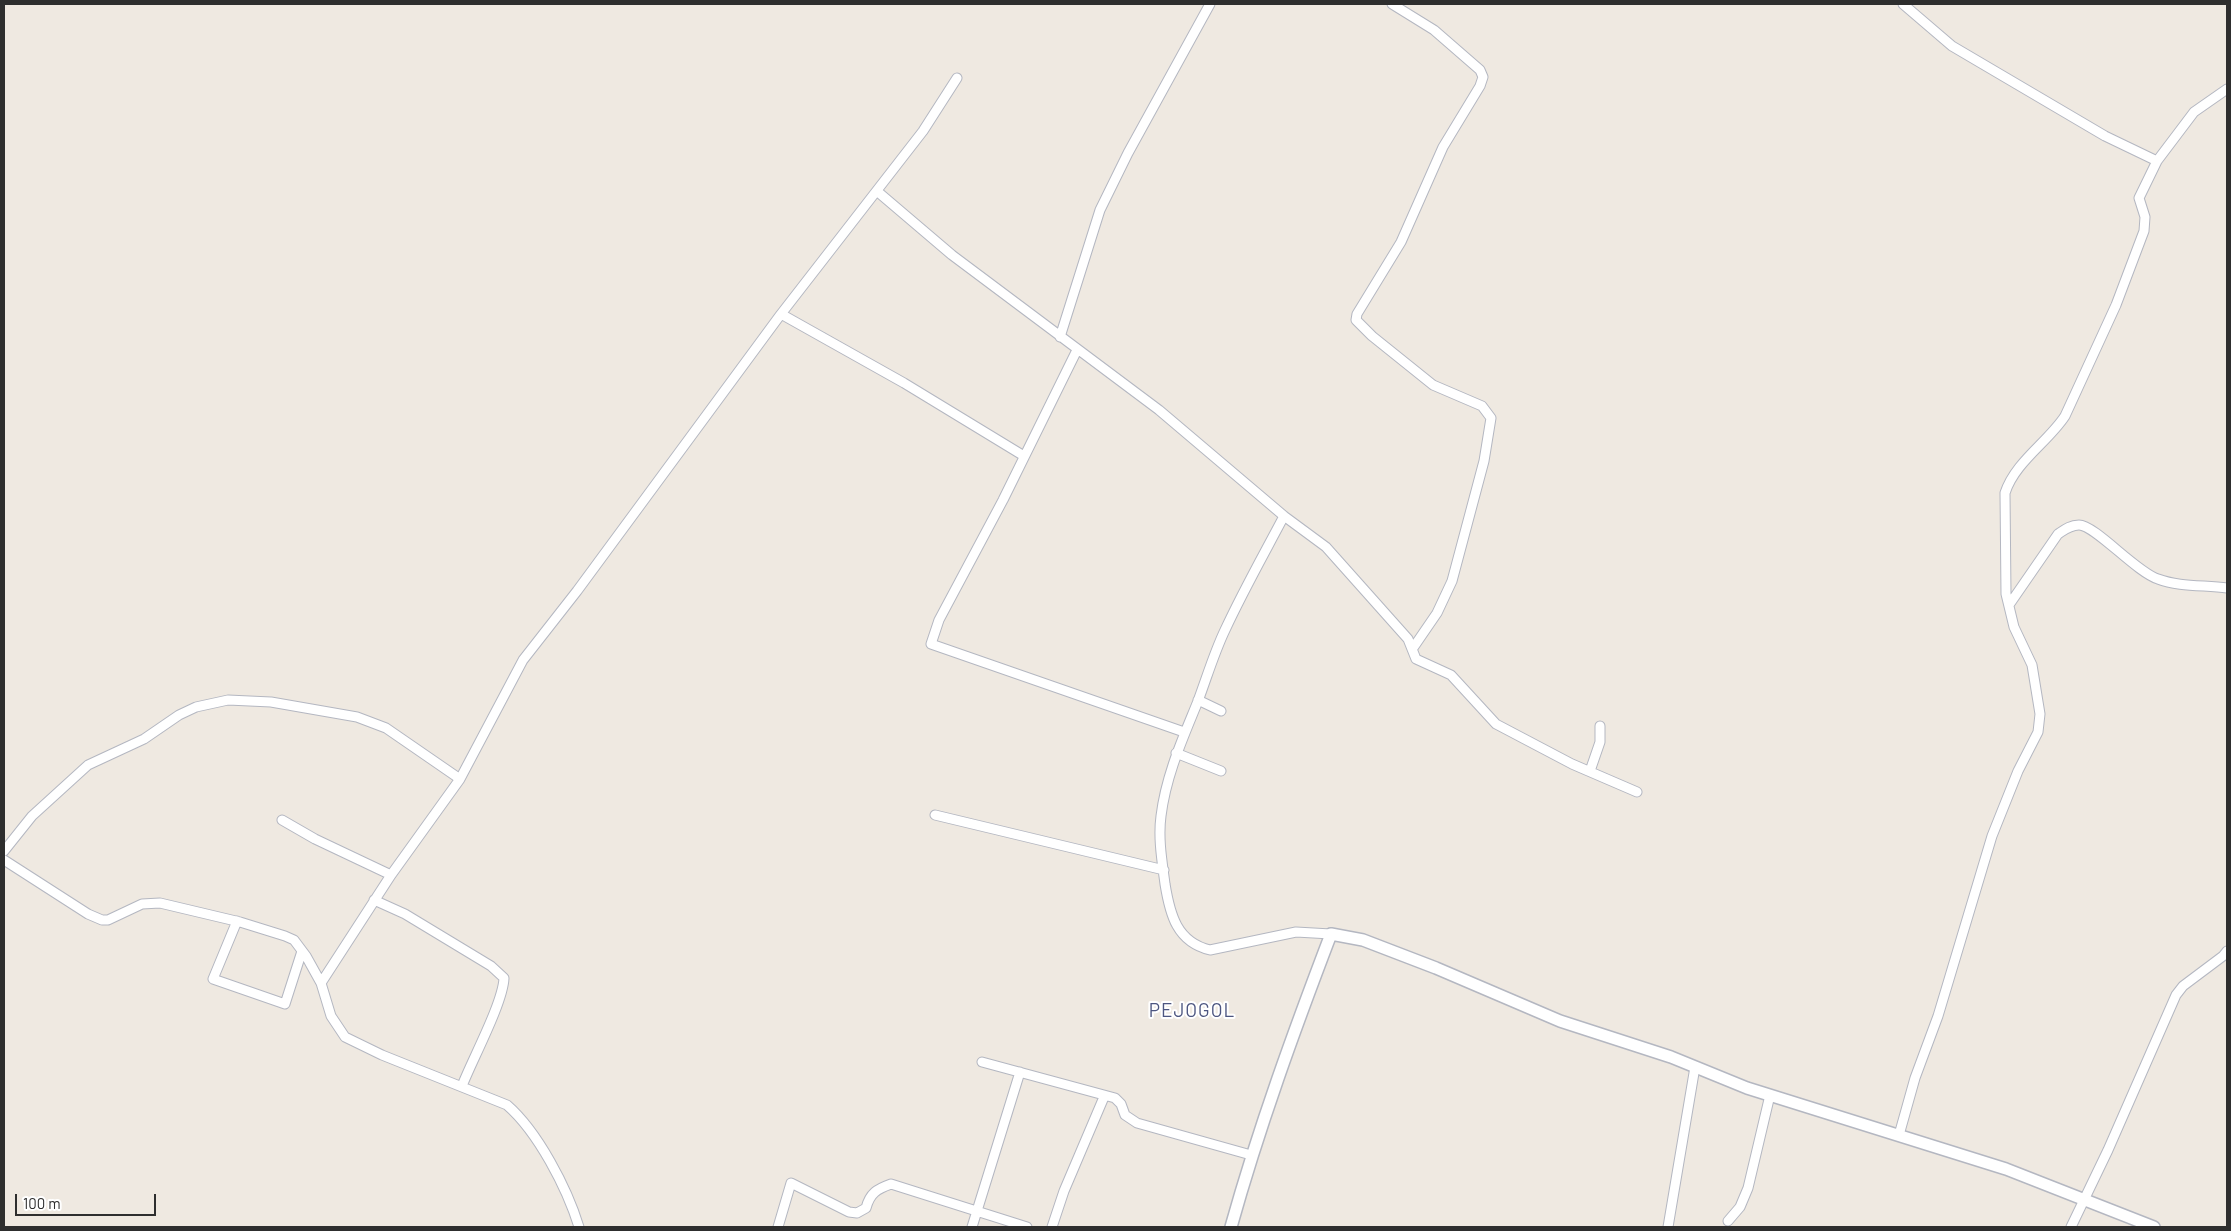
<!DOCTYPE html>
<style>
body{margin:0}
#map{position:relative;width:2231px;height:1231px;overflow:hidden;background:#efe9e1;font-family:Barlow,sans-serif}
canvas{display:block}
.frame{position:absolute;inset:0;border:5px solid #2e2e2e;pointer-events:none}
.scale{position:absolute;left:15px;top:1194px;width:141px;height:22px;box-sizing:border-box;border:2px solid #2e2e2e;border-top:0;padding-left:6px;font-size:15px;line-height:18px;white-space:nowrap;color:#2e2e2e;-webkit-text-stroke:4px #fff;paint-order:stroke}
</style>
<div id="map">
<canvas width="2231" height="1231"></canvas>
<div class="frame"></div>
<div class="scale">100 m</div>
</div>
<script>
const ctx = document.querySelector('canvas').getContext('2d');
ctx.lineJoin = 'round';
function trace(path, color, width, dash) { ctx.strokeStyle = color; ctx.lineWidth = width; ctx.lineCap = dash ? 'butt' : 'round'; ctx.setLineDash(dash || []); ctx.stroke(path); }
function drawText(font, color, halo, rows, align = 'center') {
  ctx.font = font + ' Barlow,sans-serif'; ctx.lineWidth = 4; ctx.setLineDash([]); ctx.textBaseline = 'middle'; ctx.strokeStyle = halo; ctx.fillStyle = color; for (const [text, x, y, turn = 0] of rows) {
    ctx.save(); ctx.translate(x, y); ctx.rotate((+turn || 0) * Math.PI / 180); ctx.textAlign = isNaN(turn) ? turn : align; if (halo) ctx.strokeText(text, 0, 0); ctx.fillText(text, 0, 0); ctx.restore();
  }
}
const minor = new Path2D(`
 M1392,4L1434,30L1480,70L1483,77L1480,86L1443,147L1401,242L1357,314L1356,320L1372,336L1433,385L1482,406L1491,418L1484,461L1452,581L1437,613L1413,648
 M1903,4L1952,46L2105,136L2157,161L2194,112L2227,89
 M878,192L952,255L1159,410L1284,516L1326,547L1408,639L1416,659L1451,675L1496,724L1572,764L1637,792
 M781,314L904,383L1024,456
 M1060,337L1100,210L1128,153L1210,4
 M1077,350L1003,500L939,620L931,644L1184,732
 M1284,516C1264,554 1243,591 1225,630C1214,653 1207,677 1198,701C1183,738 1166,775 1161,816C1158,838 1162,861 1165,884C1170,915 1177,942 1210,950L1296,932L1331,934
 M2009,605L2058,534C2064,530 2070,525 2079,525C2095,525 2136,572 2158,579C2179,587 2205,585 2227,588
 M1198,700L1221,711
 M1176,753L1221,771
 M1590,771L1600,742V726
 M935,815L1164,870
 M282,820L315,839L391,875
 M4,851L32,816L88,765L144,739L179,715L196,707L228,700L271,702L357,717L386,728L460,779
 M4,860L88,914L102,920H108L142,904L160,903L240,922L285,936L294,940L306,956L321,983L331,1016L345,1037L382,1055L507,1105C538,1132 567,1188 579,1227
 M374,900L405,914L491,966L504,978C503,1003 472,1060 462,1086
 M237,921L213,979L285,1004L302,951
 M321,983L391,875L460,779L523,660L577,591L781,314L923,131L957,78
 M982,1062L1115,1098L1121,1104L1125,1115L1137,1123L1251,1155
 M1899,1135L1915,1078L1938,1016L1992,836L2018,771L2038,732L2040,714L2032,665L2014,627L2006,594L2005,493C2015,462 2048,442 2065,416L2116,305L2144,231L2145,217L2139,198L2157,161
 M1728,1221L1740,1207L1748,1188L1770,1095
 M778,1227L791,1183L849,1212L857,1213L866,1208C870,1193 877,1189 891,1184L1027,1227
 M972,1227L1020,1072
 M1052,1227L1064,1191L1104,1097
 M1668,1227L1695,1067
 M2071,1227L2108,1150L2176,995L2183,986L2223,956L2227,951`);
const tertiary = new Path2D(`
 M1231,1227C1259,1127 1294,1031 1331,934L1363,940L1436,968L1560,1021L1671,1057L1747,1088L2006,1169L2154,1227`);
const quarterNames = [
 ["PEJOGOL",1192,1011]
];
trace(minor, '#b4b7c1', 11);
trace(tertiary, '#b4b7c1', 14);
trace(minor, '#fff', 9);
trace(tertiary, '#fff', 11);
ctx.letterSpacing = '1px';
drawText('19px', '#4d5680', '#fff', quarterNames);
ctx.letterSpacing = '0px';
</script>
